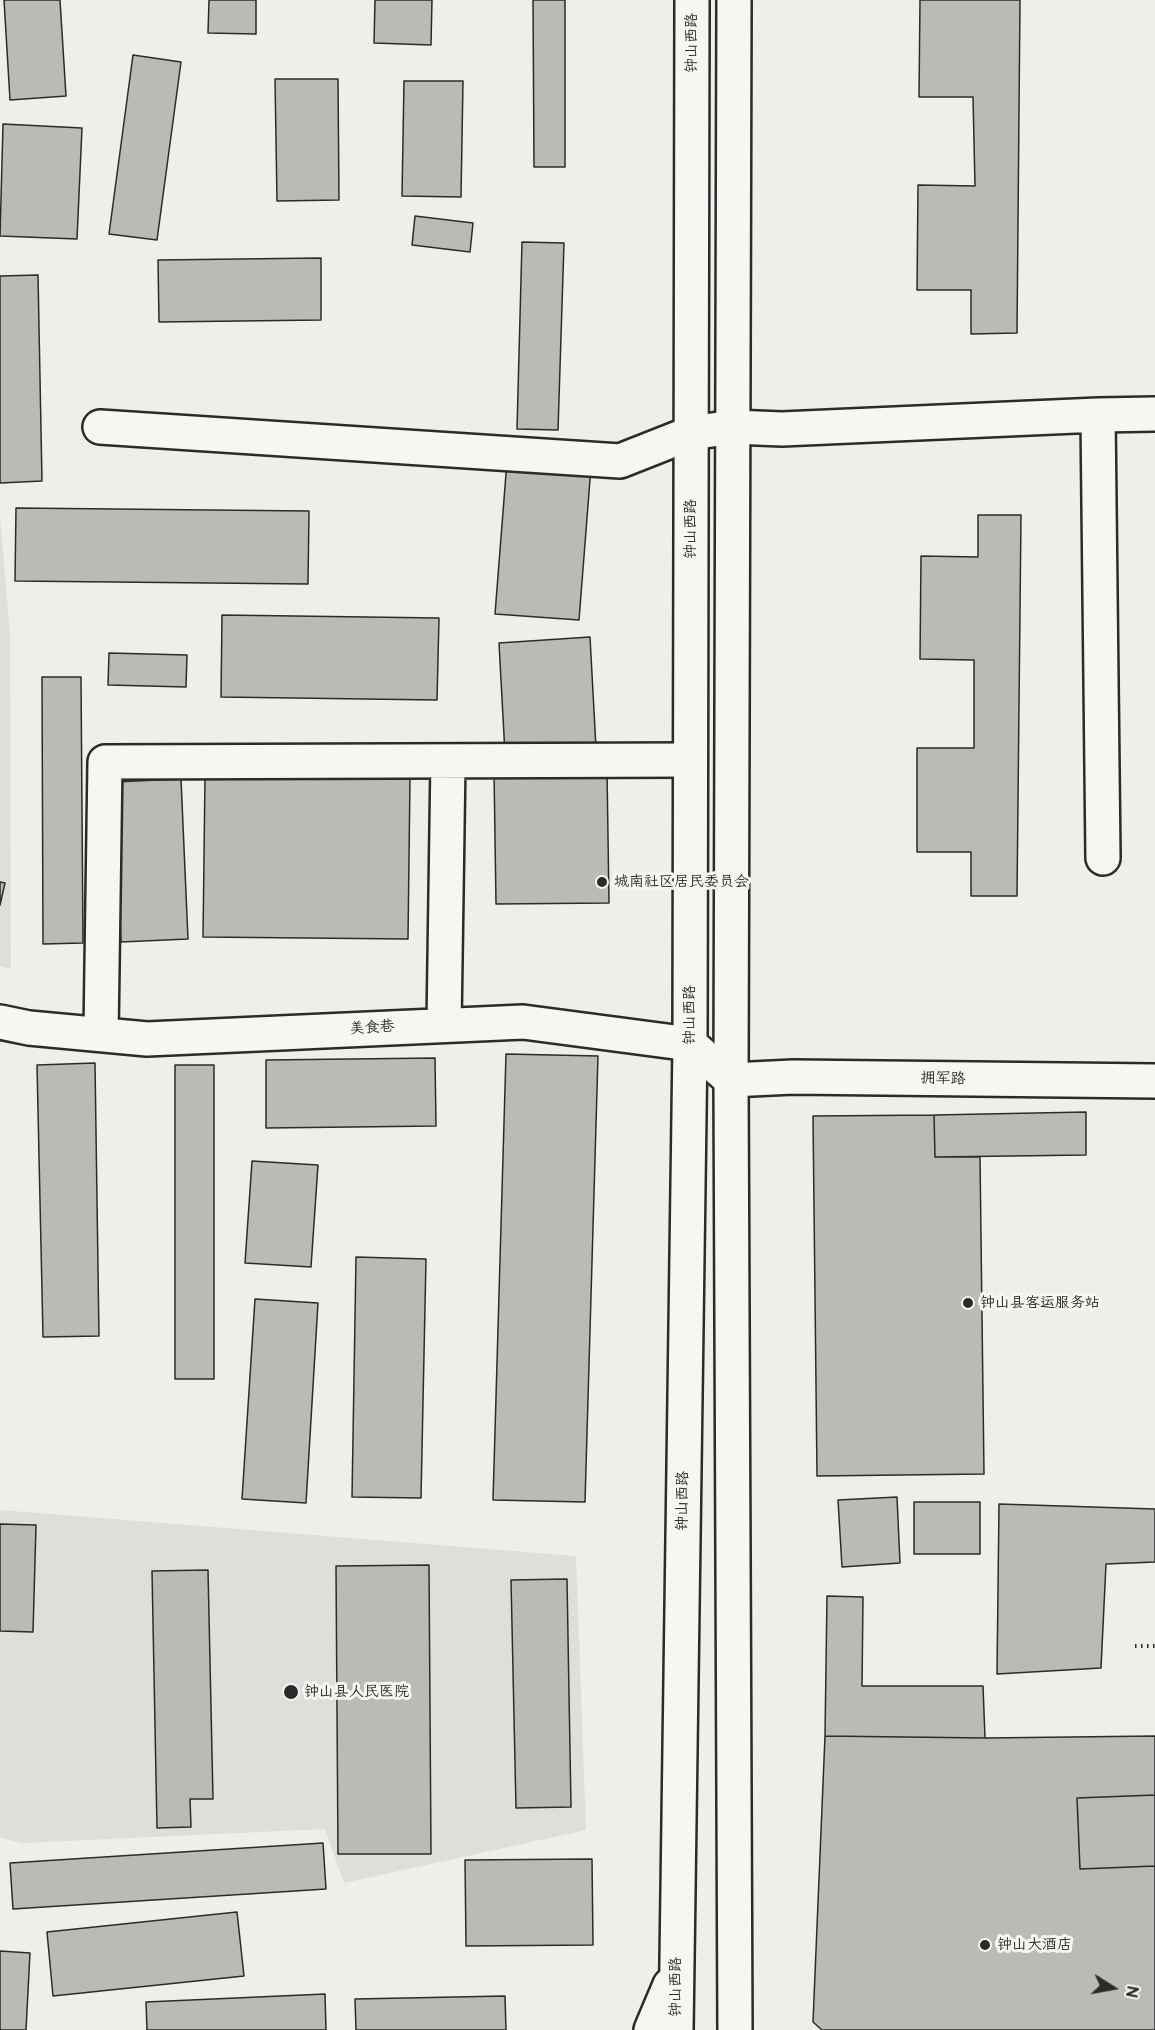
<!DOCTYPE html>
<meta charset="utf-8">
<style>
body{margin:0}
#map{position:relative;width:1155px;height:2030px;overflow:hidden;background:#eeeeea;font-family:"Balsamiq Sans",sans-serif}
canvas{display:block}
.north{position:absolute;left:1083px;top:1958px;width:60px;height:60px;-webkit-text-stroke:4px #f6f6f2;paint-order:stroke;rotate:101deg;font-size:16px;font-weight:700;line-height:24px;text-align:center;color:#2b2b2b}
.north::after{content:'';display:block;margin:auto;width:21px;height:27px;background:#2b2b2b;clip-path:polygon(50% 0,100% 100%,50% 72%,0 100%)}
</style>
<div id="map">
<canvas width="1155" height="2030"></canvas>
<div class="north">N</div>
</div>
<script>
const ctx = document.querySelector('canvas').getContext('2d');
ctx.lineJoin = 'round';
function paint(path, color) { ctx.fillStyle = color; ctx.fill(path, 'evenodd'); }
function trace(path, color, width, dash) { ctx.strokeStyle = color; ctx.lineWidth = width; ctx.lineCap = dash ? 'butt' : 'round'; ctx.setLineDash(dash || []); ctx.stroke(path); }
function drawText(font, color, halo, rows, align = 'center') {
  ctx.font = font + ' "Balsamiq Sans","LXGW WenKai TC",sans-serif'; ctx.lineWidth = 6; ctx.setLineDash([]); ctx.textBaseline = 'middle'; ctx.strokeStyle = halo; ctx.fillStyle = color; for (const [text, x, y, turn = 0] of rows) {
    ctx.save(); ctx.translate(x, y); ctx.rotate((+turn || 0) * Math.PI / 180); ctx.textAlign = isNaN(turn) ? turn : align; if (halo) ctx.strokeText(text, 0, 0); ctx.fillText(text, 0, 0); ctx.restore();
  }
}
const built = new Path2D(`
 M0,518L10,632L11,969L0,966Z
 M0,1510L576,1556L586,1830L344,1883L325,1829L23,1843L0,1838Z`);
const building = new Path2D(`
 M4,0H60L66,96L10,100Z
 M209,0H256V34L208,33Z
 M375,0H432L431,45L374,43Z
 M533,0H565V167H534Z
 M920,0H1020L1017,333L971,334V290H917L918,185L975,186L973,97H919Z
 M133,55L181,62L157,240L109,234Z
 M275,79H338L339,200L277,201Z
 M404,81H463L461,197L402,196Z
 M3,124L82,128L77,239L0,236Z
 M415,216L473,223L470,252L412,245Z
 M522,242L564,243L558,430L517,429Z
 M321,258V320L159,322L158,260Z
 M38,275L42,481L0,483V276Z
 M507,461L591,467L579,620L495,614Z
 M16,508L309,511L308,584L15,581Z
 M978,515H1021L1017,896H971V852H917V748H974V660L920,659L921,556L978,557Z
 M222,615L439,618L437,700L221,697Z
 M590,637L596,748L505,754L499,643Z
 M109,653L187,655L186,687L108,685Z
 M42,677H81L83,943L43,944Z
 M607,770L609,903L496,904L494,771Z
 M205,777L410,778L408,939L203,937Z
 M181,779L188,939L121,942L114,782Z
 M0,882L5,883L0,905Z
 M506,1054L598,1056L585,1502L493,1500Z
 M435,1058L436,1126L266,1128V1060Z
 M95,1063L99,1336L43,1337L37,1065Z
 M175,1065H214V1379H175Z
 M1086,1112V1155L935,1157L934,1115Z
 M934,1115L935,1157H980L984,1474L817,1476L813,1116Z
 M252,1161L318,1165L311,1267L245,1263Z
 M356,1257L426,1259L421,1498L352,1497Z
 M255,1299L318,1303L306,1503L242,1499Z
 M897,1497L900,1563L842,1567L838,1500Z
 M914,1502H980V1554H914Z
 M999,1504L1155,1509V1562L1106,1564L1101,1668L997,1674Z
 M0,1524L36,1525L33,1632L0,1631Z
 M429,1565L431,1854H338L336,1566Z
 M208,1570L213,1799H190L191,1827L157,1828L152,1571Z
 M567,1579L571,1807L516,1808L511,1580Z
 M827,1596L863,1597L862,1686H983L985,1738L825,1736Z
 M825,1736L985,1738L1155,1736V1795L1077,1798L1080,1869L1155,1866V2030H822L813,2022Z
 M1155,1795V1866L1080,1869L1077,1798Z
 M323,1843L326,1889L13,1909L10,1863Z
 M592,1859L593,1945L466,1946L465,1860Z
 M237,1912L244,1976L53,1996L47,1932Z
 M0,1951L30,1953L26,2030H0Z
 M325,1994L326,2030H147L146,2002Z
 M505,1996L506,2030H356L355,1999Z`);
const path = new Path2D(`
 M1135,1646H1155`);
const minor = new Path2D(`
 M1098,415L1103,858
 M100,427L620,461L691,433L733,427L782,429L1098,415L1155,414
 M0,1022L29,1028L147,1039L523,1022L690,1044L731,1080L793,1077L1155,1081
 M444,1025L448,761
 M101,1034L105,762L690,760`);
const major = new Path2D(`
 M734,0L731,1080L735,2030
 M651,2030L670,1985
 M676,2030L690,1044L692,0`);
const markers = [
 [602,882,6,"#2b2b2b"],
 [968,1303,6,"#2b2b2b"],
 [291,1692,8,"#2b2b2b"],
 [985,1945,6,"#2b2b2b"]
];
const streetNames = [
 ["钟山西路",692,43,-90],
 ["钟山西路",691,529,-90],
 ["钟山西路",690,1015,-90],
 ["美食巷",372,1028,-3],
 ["拥军路",943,1079,1],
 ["钟山西路",683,1501,-89],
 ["钟山西路",676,1987,-90]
];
const poiNames = [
 ["城南社区居民委员会",614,882],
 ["钟山县客运服务站",980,1303],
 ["钟山县人民医院",304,1692],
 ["钟山大酒店",997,1945]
];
paint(built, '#dededb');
paint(building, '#babab7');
trace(building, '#2b2b2b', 1.5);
trace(minor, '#2b2b2b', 38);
trace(major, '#2b2b2b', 38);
trace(path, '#2b2b2b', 4, [1.5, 4.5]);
trace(minor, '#f6f6f2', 33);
trace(major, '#f6f6f2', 33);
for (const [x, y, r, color] of markers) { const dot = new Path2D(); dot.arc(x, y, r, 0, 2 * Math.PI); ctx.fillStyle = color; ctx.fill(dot); trace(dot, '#f6f6f2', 2); }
drawText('15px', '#2b2b2b', '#f6f6f2', streetNames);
drawText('15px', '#2b2b2b', '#f6f6f2', poiNames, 'left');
</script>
